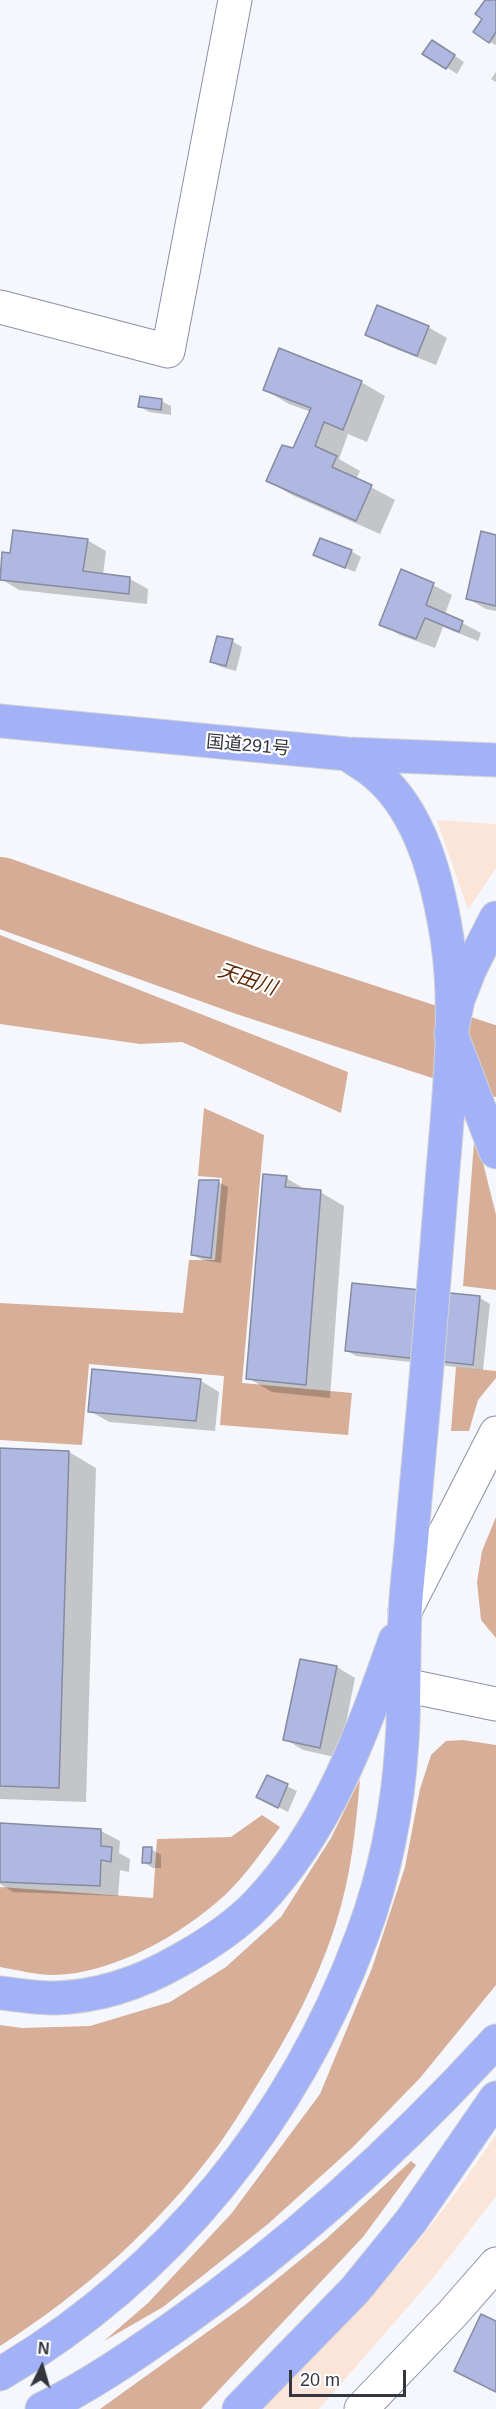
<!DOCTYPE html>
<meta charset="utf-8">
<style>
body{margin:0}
#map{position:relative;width:496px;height:2409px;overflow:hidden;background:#f6f7fc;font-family:Helvetica,sans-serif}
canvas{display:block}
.north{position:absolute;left:12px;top:2337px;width:60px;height:60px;-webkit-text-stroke:4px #fff;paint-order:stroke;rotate:5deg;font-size:16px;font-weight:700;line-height:24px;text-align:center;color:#34363f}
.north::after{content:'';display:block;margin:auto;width:21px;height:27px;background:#34363f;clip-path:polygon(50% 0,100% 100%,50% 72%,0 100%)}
.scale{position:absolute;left:289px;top:2370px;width:117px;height:27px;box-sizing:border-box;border:3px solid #34363f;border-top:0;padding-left:8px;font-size:18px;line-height:21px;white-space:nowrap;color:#34363f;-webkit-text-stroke:4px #fff;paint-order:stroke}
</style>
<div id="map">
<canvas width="496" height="2409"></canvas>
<div class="north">N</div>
<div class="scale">20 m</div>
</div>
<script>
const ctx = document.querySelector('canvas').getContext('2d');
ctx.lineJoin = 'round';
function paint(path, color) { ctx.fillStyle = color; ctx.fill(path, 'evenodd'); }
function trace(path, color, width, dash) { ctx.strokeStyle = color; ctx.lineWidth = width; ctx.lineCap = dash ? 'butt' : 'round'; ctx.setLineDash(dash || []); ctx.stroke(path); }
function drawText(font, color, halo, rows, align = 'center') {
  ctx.font = font + ' Helvetica,"Noto Sans JP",sans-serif'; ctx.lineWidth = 4.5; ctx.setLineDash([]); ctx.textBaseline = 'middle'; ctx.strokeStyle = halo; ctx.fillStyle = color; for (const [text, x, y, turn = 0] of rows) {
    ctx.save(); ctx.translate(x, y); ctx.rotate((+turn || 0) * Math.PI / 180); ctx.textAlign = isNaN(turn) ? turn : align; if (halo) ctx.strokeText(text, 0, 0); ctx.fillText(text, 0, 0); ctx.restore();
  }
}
const green = new Path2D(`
 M437,820L496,824V868L468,910Z
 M496,2135V2196L433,2278L319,2409H261L404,2259L452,2198Z`);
const forest = new Path2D(`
 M0,935L348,1072L341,1113L182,1042L140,1044L0,1024Z
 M204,1108L264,1135L242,1383L352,1393L348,1435L220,1425L224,1376L89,1364L82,1445L0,1440V1303L183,1313L189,1260H215L222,1178L198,1176Z
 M474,1143H478L496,1215V1290L463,1286Z
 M456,1367L496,1371V1378L478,1400L469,1431H451Z
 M496,1517V1638L481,1620L477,1582L482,1551Z
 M463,1740L496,1745V1985L420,2078L352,2148L268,2224L163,2307L104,2341L148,2303L231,2214L320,2094L372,1968L405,1867L420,1789L431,1755L446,1741Z
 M360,1779C356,1827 351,1877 336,1923C317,1983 288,2037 254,2090C243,2108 232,2126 220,2143C161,2224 84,2292 0,2346V2025L22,2028L90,2026L170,2002L226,1967L281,1917L331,1838Z
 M262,1815L280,1827C263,1850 246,1875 225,1895C183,1934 113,1974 54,1975C37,1975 17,1970 0,1967V1887L153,1898L157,1839L231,1837Z
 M411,2161L416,2165L363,2237L201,2409H100L245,2305L326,2239Z`);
const shadow = new Path2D(`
 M487,0H496V45L490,42L484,19Z
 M443,48L464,62L457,74L424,53Z
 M496,72V82L491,79Z
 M428,327L447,338L436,365L386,345L367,334Z
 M361,382L385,396L367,442L348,434L339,459L360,471L356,479L395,500L380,534L292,495L268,481L294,450L311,412L289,404L265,390Z
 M161,401L171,406V415L149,412L139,406Z
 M496,536V611L486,609L467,598Z
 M87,540L106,551L103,575L130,579L148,589L147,604L19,590L1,579L11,554Z
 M351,551L361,557L355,572L325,560Z
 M433,585L452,595L445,614L481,633L478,641L443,627L435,648L400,635L381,624Z
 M232,641L242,647L236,671L221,667L211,662Z
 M286,1178L308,1191L320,1192L344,1206L330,1398L272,1392L248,1378Z
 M218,1182L228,1187L221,1263L203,1260L193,1255Z
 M354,1284L480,1298L490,1304L483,1370L356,1356L346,1350Z
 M201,1381L219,1392L215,1431L109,1422L90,1411Z
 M0,1449L69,1452L96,1468L86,1802L0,1799Z
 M337,1667L355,1678L339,1758L303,1750L285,1739Z
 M268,1777L297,1791L288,1812L268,1802Z
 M0,1824L101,1831L120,1841L119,1853L130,1859L129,1872L120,1870L118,1896L13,1892L0,1884Z
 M151,1849L161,1855V1868H153L143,1862Z`);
const river = new Path2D(`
 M0,892L248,981L496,1062`);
const building = new Path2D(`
 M485,0H496V32L489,43L473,32L482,19L475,14Z
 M432,40L455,55L446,69L422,54Z
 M377,305L429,326L417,356L365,335Z
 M279,348L362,381L343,430L324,422L315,446L337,456L332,467L372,485L356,521L266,481L282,445L293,448L311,408L263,390Z
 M140,396L162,399L161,410L138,407Z
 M13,530L88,539L83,571L130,577L129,594L0,580L2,552L10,553Z
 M481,531L496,535V606L466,599Z
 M320,538L352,550L345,568L313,555Z
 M401,569L434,583L426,605L463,621L459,632L425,618L416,639L379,625Z
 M217,636L233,639L226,666L210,662Z
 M263,1174L287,1176L285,1187L321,1190L306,1385L246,1379Z
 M199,1180H219L211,1258L191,1255Z
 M352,1283L480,1296L473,1365L345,1351Z
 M92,1369L201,1379L196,1421L88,1412Z
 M0,1448L69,1451L59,1788L0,1786Z
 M300,1659L337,1666L320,1748L283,1740Z
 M267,1775L288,1784L278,1808L256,1797Z
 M0,1823L101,1829V1846L112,1847L111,1862L101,1860L100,1886L0,1882Z
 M143,1847H152L151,1863H142Z
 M481,2314L496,2321V2392L454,2371Z`);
const minor = new Path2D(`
 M0,307L168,351L235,0
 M405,1611L496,1433
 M404,1685L496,1704
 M361,2409L453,2313L496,2264`);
const highway = new Path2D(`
 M0,721L347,754L496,760
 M496,918L470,969L458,1000L451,1034L496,1152
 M0,1993C18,1995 37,1998 54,1998C98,1997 142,1982 180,1960C207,1945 235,1927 257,1904C327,1831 362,1734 395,1640
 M0,2374C169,2275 294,2119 362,1936C385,1875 398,1807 402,1742C405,1700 403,1657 405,1615C406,1588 410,1561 412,1534C423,1417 433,1299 442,1182C448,1105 459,1014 447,938C438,882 422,814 377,775C368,767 357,761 347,754
 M42,2409C89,2386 134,2355 177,2325C294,2243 400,2146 496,2041
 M239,2409L355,2290L411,2221L496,2098`);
const streetNames = [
 ["国道291号",248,746,5]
];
const waterNames = [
 ["天田川",247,980,19]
];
paint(green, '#fbe5d9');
paint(forest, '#d7ae97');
paint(shadow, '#0003');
trace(river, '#d5ac95', 70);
paint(building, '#aeb8e0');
trace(building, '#858ba1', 1.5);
trace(minor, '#8b90a7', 35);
trace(highway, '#d2d3d5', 35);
trace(minor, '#fff', 33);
trace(highway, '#a3b2f7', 33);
drawText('18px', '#34363f', '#fff', streetNames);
drawText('italic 20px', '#602c08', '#fff', waterNames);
</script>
